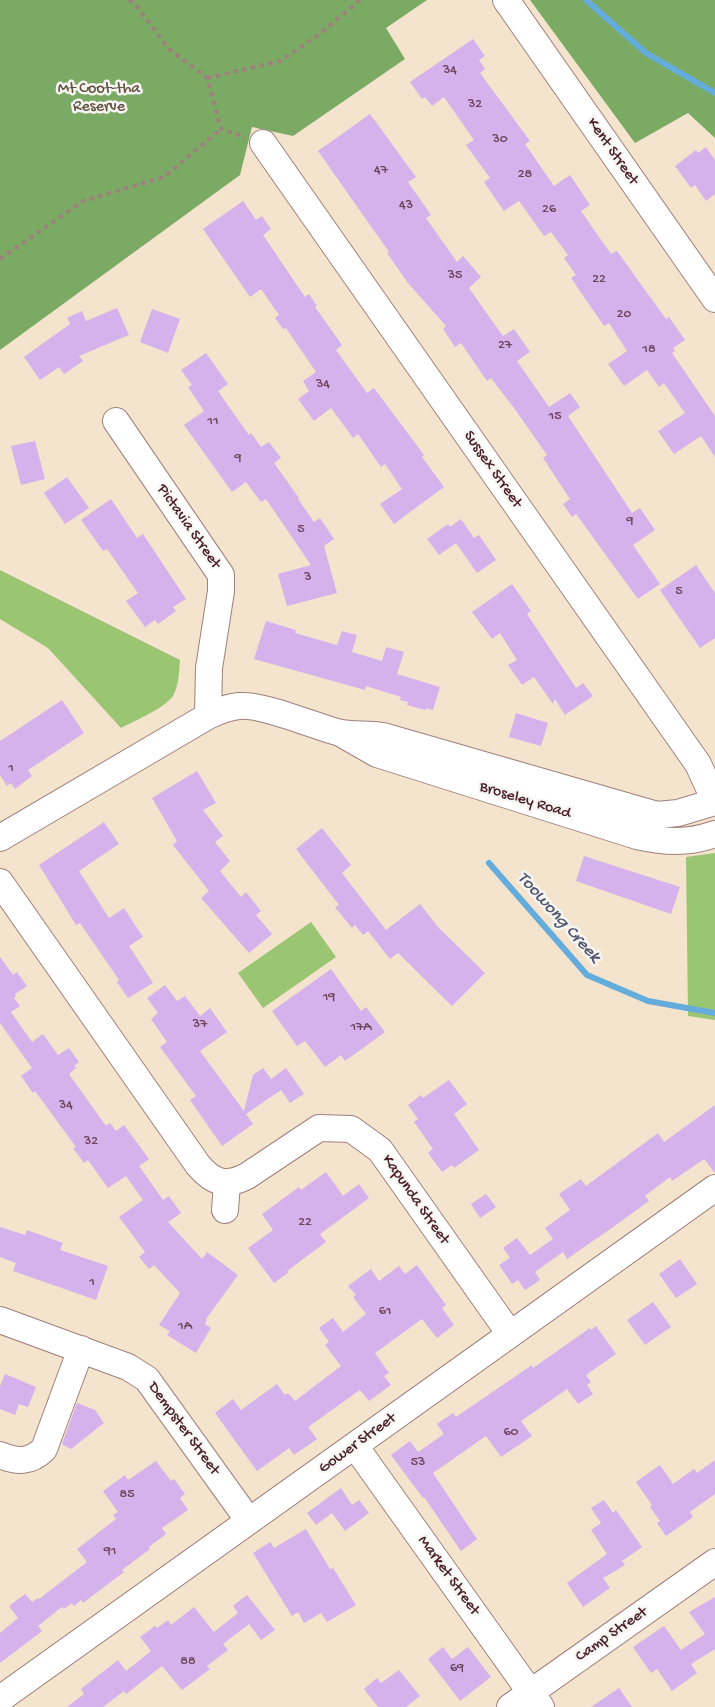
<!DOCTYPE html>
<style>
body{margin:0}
canvas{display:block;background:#f4e3cd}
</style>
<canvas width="715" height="1707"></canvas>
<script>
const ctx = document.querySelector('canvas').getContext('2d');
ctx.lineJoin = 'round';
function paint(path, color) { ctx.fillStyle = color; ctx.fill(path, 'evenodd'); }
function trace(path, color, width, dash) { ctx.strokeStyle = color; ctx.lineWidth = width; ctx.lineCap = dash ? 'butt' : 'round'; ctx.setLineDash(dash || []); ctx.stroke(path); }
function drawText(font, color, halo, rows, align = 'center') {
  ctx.font = font + ' "Gochi Hand",sans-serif'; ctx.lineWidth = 5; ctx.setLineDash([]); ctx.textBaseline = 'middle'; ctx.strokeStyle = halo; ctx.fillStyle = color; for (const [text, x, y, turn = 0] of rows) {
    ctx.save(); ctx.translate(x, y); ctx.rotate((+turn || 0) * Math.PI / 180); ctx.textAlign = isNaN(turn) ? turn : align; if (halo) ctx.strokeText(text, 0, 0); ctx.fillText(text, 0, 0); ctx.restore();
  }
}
const green = new Path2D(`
 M0,570L180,660C179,671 179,684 174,694C168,707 134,721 121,728L48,648L0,619Z
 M715,853V1020L688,1016L686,857Z
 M311,922L336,957L263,1008L238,973Z`);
const forest = new Path2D(`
 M0,0H427L386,28L405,59L293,136L252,127L240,175L0,350Z
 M530,0H715V138L688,113L635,143Z`);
const stream = new Path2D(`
 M586,0L646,53L715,93
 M489,863L587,975L648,1001L715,1013`);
const building = new Path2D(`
 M473,39L485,56L479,60L485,69L480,73L530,141L525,144L554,186L570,175L590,205L581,211L611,254L617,251L666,319L669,317L685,340L673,348L675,351L672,353L715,416V457L701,436L674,454L658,431L685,413L664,383L659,387L647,370L624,386L608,364L627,351L609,323L604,326L571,278L576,275L564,258L568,255L551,232L544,236L519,201L504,211L484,182L490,178L466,145L474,140L444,97L432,106L425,97L422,99L410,82Z
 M370,114L416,177L408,182L431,215L426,218L457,262L463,256L481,277L469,288L503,336L514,329L530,352L517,361L549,407L570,393L580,407L568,416L632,513L640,508L655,530L633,545L660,584L638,599L576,514L572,517L563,504L570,499L543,458L547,455L514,408L491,378L487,381L461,343L455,347L443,329L446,326L408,283L387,253L389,252L318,151Z
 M706,147L715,160V194L706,201L695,185L691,188L675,166L696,150L698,153Z
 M243,201L256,220L262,216L271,229L263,235L305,297L309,294L317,306L315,307L342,345L336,350L367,393L374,388L424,455L422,457L444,487L394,524L380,504L402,489L385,464L381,467L358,434L353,438L331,408L314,421L298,399L309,391L303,381L316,372L286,328L283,329L275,318L279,315L261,289L250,297L203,229Z
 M117,308L129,335L79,356L83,361L64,374L59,367L40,380L24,357L70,324L67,318L82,311L86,321Z
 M152,309L180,319L168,353L140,342Z
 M206,353L228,384L218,391L249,435L251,433L261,447L269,442L281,458L274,463L299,498L298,499L314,522L320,518L334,539L324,546L337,593L287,606L278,574L311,565L266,499L261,502L246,482L232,492L184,425L204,411L188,387L192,385L181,370Z
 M35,441L45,479L21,485L11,446Z
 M67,477L89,508L65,524L44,493Z
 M111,499L137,538L143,534L186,599L173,607L176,611L158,624L155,620L145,627L126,601L138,593L107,549L103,551L81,520Z
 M461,519L474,538L479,535L496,560L477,573L456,543L439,555L427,539L448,524L450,527Z
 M696,565L715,593V638L700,648L660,590Z
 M512,584L531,611L527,614L576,688L583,683L593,696L565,715L555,699L553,704L534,677L522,685L508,665L517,660L500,633L492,639L472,612Z
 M266,621L296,630L295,633L337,645L342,631L357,635L352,652L382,661L386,647L404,652L397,674L440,687L433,710L426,708L425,710L407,705L408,702L400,700L401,697L366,686L365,690L254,659Z
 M62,700L84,733L28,770L32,776L15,789L11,783L7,786L0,775V741Z
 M516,713L548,723L541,746L509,737Z
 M197,771L216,803L203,810L223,836L215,842L230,861L220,871L241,897L246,892L261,911L256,915L272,934L249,953L201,898L209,891L173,845L177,841L152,798Z
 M104,822L119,844L79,871L109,918L124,908L143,937L129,946L153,983L128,998L117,982L119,980L80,923L76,925L39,865Z
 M322,828L351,865L342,873L386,930L420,904L438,927L485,973L452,1006L398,953L390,959L368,931L363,935L355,925L352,928L335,907L339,905L296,849Z
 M584,856L680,887L671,914L576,881Z
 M0,957L13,975L17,972L27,986L15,994L16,996L14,998L20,1006L11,1012L32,1042L43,1034L58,1055L69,1048L79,1062L74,1066L76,1068L69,1074L106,1126L110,1123L116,1131L124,1125L149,1159L139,1166L163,1200L169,1196L181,1213L168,1222L202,1259L207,1252L238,1275L206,1319L207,1320L205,1324L211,1328L196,1353L167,1335L170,1331L159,1325L180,1293L154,1265L149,1269L139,1257L145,1252L119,1217L143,1200L126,1176L108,1188L88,1160L84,1163L73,1148L76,1147L46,1106L35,1091L33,1093L21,1076L32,1068L0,1023Z
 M331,969L361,1011L366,1007L385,1032L345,1061L341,1055L325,1067L305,1041L297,1046L272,1011Z
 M165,985L177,1001L185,996L200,1016L210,1008L227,1032L200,1051L244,1111L253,1075L263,1068L271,1079L286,1068L304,1094L290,1103L281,1090L246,1114L253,1124L222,1146L190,1100L196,1096L160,1047L167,1042L151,1019L158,1013L147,998Z
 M449,1080L467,1104L454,1114L479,1150L454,1168L452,1165L442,1172L428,1153L433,1149L414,1122L418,1119L408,1105L421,1095L423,1098Z
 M715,1105V1173L704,1159L672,1181L670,1177L645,1196L649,1201L616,1225L567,1259L563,1252L535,1272L540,1280L525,1290L518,1280L512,1284L499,1265L510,1258L503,1248L517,1238L530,1255L553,1239L545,1228L570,1210L559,1194L581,1179L586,1186L658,1133L664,1142Z
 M326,1172L343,1196L359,1184L369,1198L320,1234L326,1242L287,1271L289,1272L274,1283L248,1248L273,1230L262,1214L299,1187L301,1190Z
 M486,1194L496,1207L480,1218L471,1204Z
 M0,1227L25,1235L27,1230L63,1243L60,1250L108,1266L96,1300L13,1271L16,1263L0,1257Z
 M680,1259L697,1284L676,1298L659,1274Z
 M417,1265L446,1305L442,1308L454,1325L437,1338L422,1319L375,1353L389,1373L384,1376L391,1385L369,1401L360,1390L308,1427L317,1439L294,1455L289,1448L257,1471L215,1413L233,1399L241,1410L277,1384L285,1395L288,1393L295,1401L341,1366L325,1345L329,1342L319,1328L333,1318L343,1332L366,1314L353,1297L356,1295L348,1286L371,1269L379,1281L399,1266L405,1274Z
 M653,1302L671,1327L645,1345L627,1320Z
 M596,1326L616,1354L586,1375L591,1382L587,1385L593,1394L578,1404L567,1389L521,1421L532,1436L501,1457L486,1436L433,1473L477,1539L461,1551L424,1497L423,1498L391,1455L410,1441L418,1452L444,1434L437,1424L453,1413L456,1417L532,1365L533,1368L590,1328L591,1330Z
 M5,1374L36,1387L28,1407L19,1404L15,1415L0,1409V1386Z
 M77,1403L95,1410L104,1423L71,1449L62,1444Z
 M715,1460V1494L690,1512L693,1517L666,1536L657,1523L660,1521L650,1507L652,1505L636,1482L660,1465L673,1484L694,1469L697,1473Z
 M156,1461L171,1481L174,1479L185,1494L180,1498L188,1510L162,1528L166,1534L149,1547L150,1549L122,1570L124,1572L83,1603L81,1600L74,1606L72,1603L64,1609L62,1607L38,1626L42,1631L0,1663V1633L18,1618L9,1606L25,1594L32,1602L38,1598L39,1599L87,1562L77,1549L116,1519L113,1515L118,1512L103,1491L125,1475L128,1480Z
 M341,1488L352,1505L359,1500L369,1513L345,1531L332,1513L316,1525L307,1513Z
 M604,1500L613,1513L616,1510L642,1547L622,1561L625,1565L603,1578L610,1588L583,1607L567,1583L607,1554L591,1530L601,1523L591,1508Z
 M306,1529L330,1569L333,1568L356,1605L327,1622L321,1613L304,1623L298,1612L292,1616L253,1553L270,1542L274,1548Z
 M247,1595L275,1630L261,1640L249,1624L223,1644L228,1650L207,1666L210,1669L182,1690L162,1666L126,1694L124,1691L103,1707H67L84,1694L81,1689L118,1660L126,1671L151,1651L140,1637L155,1626L157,1628L168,1620L171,1625L194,1607L214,1632L238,1613L233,1606Z
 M715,1597V1649L691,1664L697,1673L672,1691L657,1669L651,1673L633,1647L664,1626L681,1650L705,1634L689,1612Z
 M443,1647L452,1659L468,1647L491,1677L460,1701L428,1659Z
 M399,1670L420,1696L406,1707H378L364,1689L377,1678L381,1683Z
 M619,1688L632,1707H591Z`);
const path = new Path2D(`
 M129,0L135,4L169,49L207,78L221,129L245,137
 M207,78L280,61L317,36L360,0
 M0,259L83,201L164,177L221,129`);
const minor = new Path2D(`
 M506,0L715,299
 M263,143L698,764L715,801
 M116,421L221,575V591L209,668L208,716
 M342,734L377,754L637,836C664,842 688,844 715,834
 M0,838L208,716C218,711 228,707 239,706C263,704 311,725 337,732C352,736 368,733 383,736L657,815L678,813L715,802
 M0,882L198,1165C213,1183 226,1187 247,1176L319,1128L351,1129L380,1150L510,1334
 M225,1210L227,1183
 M0,1320L128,1367L147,1379L249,1521
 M355,1446L541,1707
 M0,1455C17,1462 30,1463 44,1449L81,1349
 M0,1699L715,1188
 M510,1707L715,1562`);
const numberNames = [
 ["34",450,71],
 ["32",475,105],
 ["30",500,140],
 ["47",381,171],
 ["28",525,175],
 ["43",406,206],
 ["26",549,210],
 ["35",455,276],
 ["22",599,280],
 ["20",624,315],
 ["27",505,346],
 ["18",649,350],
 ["34",323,385],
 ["15",555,417],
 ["11",213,422],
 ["9",238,459],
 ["9",630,522],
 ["5",301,530],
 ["3",308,578],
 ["5",679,592],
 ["1",11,769],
 ["19",329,998],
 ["37",200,1025],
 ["17A",361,1028],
 ["34",66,1106],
 ["32",91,1142],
 ["22",305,1223],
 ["1",92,1283],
 ["61",385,1312],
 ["1A",185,1327],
 ["60",511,1433],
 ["53",418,1463],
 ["85",127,1495],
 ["91",110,1552],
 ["88",188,1662],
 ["69",457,1669]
];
const parkNames = [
 ["Mt Coot-tha",99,90],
 ["Reserve",99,108]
];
const streetNames = [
 ["Kent Street",612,152,55],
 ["Sussex Street",492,470,55],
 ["Pictavia Street",188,527,55],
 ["Broseley Road",525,801,17],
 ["Kapunda Street",415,1200,55],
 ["Dempster Street",183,1429,54],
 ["Gower Street",358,1444,-36],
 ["Market Street",448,1576,54],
 ["Camp Street",612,1635,-35]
];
const waterNames = [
 ["Toowong Creek",558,918,48]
];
paint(green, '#9ac573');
paint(forest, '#7baa65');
trace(stream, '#64acdb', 6);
paint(building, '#d5b2ec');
trace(minor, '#9f817c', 28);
trace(path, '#9f817c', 4, [4.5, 4.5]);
trace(minor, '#fff', 26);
drawText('14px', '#6d445b', null, numberNames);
drawText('16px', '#625141', '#f6f6f2', parkNames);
drawText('16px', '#4a1f2b', '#f6f6f2', streetNames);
drawText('italic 18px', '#545771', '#f6f6f2', waterNames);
</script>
